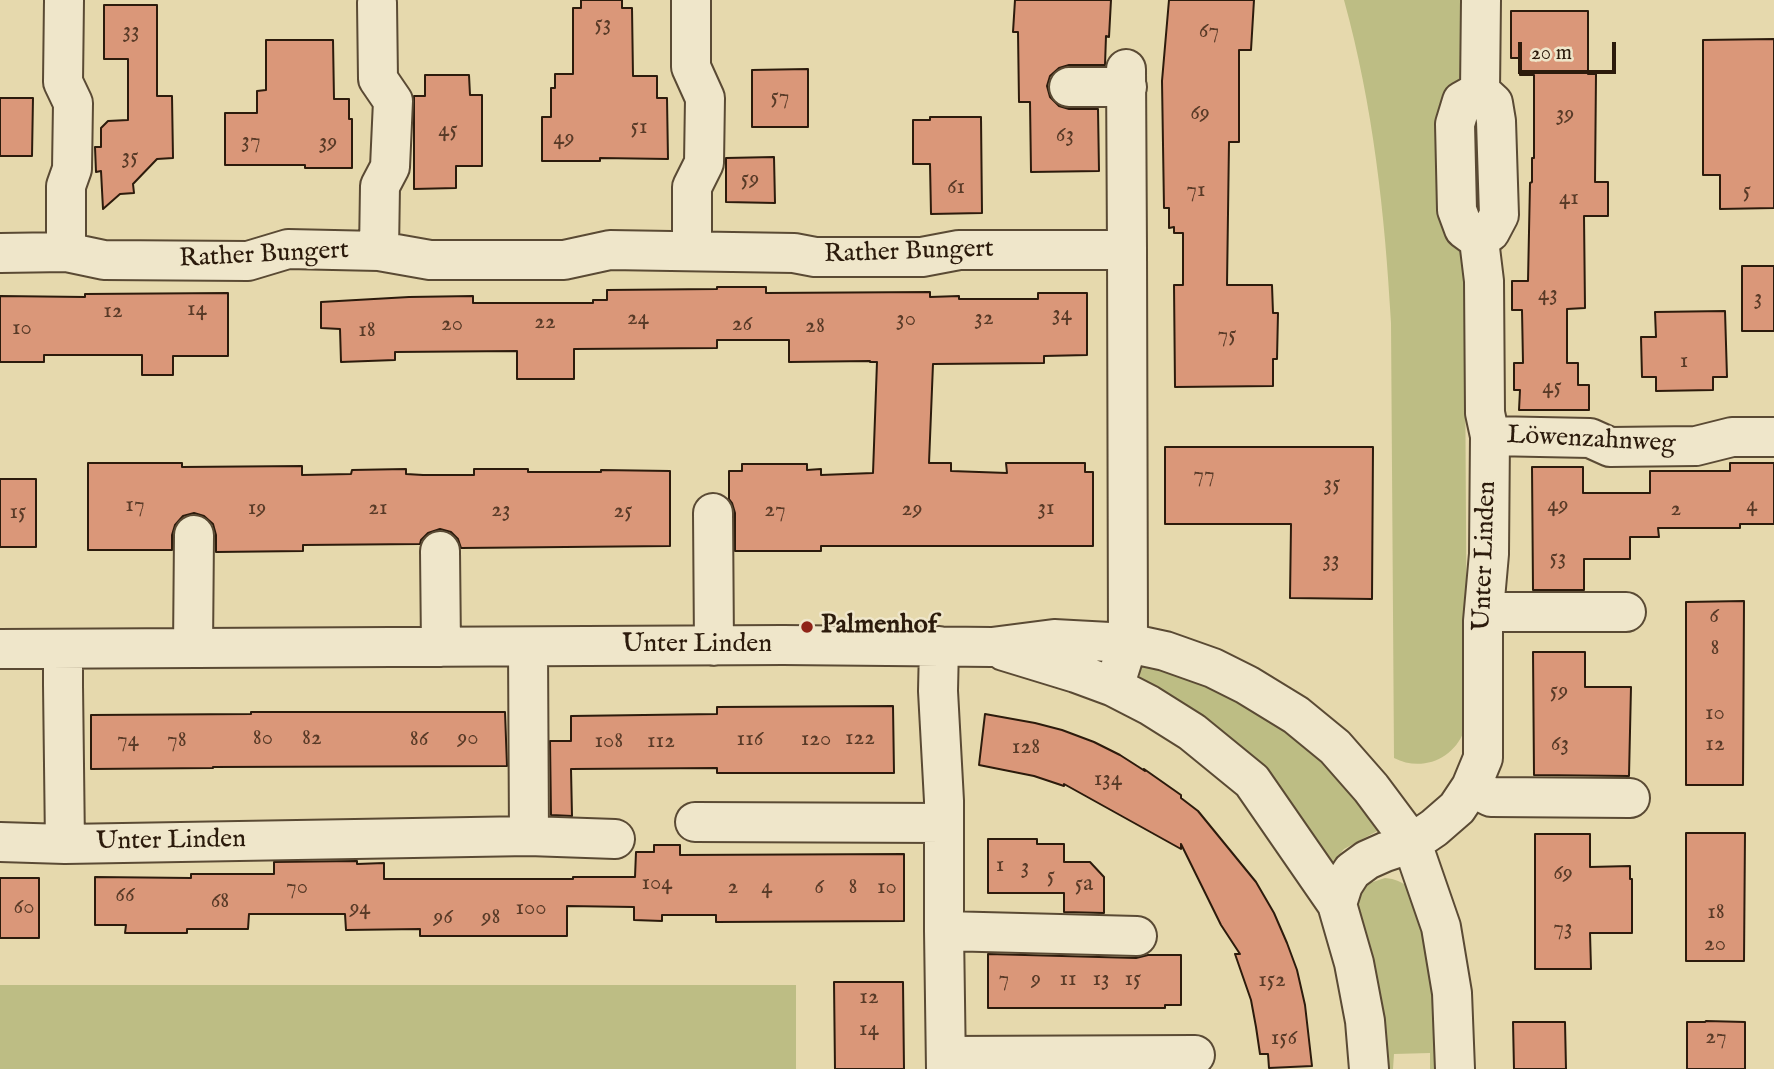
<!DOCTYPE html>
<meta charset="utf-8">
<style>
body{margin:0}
#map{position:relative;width:1774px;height:1069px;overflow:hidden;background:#e6d9ad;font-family:"IM FELL English",serif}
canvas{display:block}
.scale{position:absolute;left:1518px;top:42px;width:98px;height:32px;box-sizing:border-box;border:4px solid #2c1b0c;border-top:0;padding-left:9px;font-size:21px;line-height:24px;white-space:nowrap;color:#2c1b0c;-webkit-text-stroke:5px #efe6ca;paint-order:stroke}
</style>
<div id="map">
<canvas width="1774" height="1069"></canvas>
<div class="scale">20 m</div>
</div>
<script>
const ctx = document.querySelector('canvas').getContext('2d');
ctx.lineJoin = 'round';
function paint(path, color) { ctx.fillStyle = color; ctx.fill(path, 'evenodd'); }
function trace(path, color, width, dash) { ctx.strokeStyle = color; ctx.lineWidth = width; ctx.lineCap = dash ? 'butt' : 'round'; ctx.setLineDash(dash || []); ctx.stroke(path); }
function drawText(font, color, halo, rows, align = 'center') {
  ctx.font = font + ' "IM FELL English",serif'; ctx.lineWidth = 5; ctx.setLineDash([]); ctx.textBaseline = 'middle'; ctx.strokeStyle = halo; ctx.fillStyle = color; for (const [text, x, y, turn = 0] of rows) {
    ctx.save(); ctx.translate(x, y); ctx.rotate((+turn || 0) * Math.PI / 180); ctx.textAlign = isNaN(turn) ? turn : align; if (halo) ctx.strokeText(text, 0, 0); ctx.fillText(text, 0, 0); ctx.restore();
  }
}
const green = new Path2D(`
 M1344,0H1463L1467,697C1466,707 1468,721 1464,731C1453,760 1421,772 1394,758L1391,323C1385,214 1373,105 1344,0Z
 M1143,666L1177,667L1305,738L1381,829L1344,849L1329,866L1144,687L1140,679L1139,671Z
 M1385,878C1406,880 1411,890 1422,906L1444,1069H1430V1053L1394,1054L1393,1069H1379L1355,927L1357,900L1362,891L1367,884Z
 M0,985H796V1069H0Z`);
const building = new Path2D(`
 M581,0H622V8H632L633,76H657V98H667L668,159L600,158V161H542V117H551V88H555V74H573V8H581Z
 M1015,0H1111L1109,37L1106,36L1105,65H1069L1059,68L1050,76L1047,86L1050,97L1059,106L1069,109H1098L1099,171L1031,172L1030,102H1019L1018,32H1013Z
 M1169,0H1254L1251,50H1239V142H1229L1227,285H1272L1273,313H1278L1277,359H1273V386L1175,387L1174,285H1183V233H1174V227L1169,228V208H1164L1162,81Z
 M104,5H157V96H172L173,158L157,159L133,184L134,193L120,194L103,209L101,171L96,172L95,147H101V128L108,121L128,120V59H104Z
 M1511,11H1588V74H1596L1595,182H1608V216H1584L1585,308L1567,309V363H1578V385H1589V410H1519L1520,390H1514V363H1523L1522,310H1512V281H1528L1530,183L1532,182V158H1534V75H1520V58H1511Z
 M1774,39V208L1720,209V175H1703V40Z
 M266,40H333L334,99H349V119H352V168H305V165H225V113H257V91L266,90Z
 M808,69V127H752V70Z
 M425,75H469L470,95H482V166H456V188L414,189V96H425Z
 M0,98H33L32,156H0Z
 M930,117H981L982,213L931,214L930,164H913V120H930Z
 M774,157L775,203L726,202V158Z
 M1742,266H1774V331H1742Z
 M717,287H766V293L930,292V297L959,296V299H1038V293H1087V355L1044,356V363L933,364L929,463H951V471L1007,473L1006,463H1085V472H1093V546H821V551H735V513L732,503L729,499V471H742V464H807V470L821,469V475L873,473L877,362H870V361L789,362V340H717V348L574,349V379H517V351L395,352V360L341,362L340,329L321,328V302L409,297L473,296V303H593V300H607V290L717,289Z
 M228,293V356H173V375H142V355H44V362H0V296L85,297V294Z
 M1725,311L1727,377H1713V390L1656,391V377H1642L1641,337H1656L1655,312Z
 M1165,447H1373L1372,599L1290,598L1291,524H1165Z
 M88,463H182V467L302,466V475L351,474L352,470L406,469V474L423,475H474V469H528V472H601V470L670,471V546L461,548L458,539L451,532L440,529L428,533L421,540L420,544L303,545V551L216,552V535L213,524L204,516L194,513L183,516L175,525L172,535V550H88Z
 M1730,463H1774V524H1740V528H1658L1659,537H1630V559H1584V590H1533L1532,467H1583V493H1650V471H1730Z
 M0,479H36V547H0Z
 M1744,601L1743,785H1686V602Z
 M1533,652H1585V687H1631L1629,776L1534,775Z
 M893,706L894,773H717V768L571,769L572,816L551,815L550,741H571V716L717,714V707Z
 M251,712H505L507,766L213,767V768L91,769V715L251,714Z
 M985,714L1035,723L1062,730L1094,742L1120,755L1145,771L1144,769L1181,795V798L1198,811L1256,882L1274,913L1287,943L1297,970L1305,1005L1312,1066L1269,1068L1268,1054H1260L1256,1027L1251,1000L1235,954H1240L1221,925L1181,844V849L1064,784V786L1034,776L979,765Z
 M1686,833H1745L1744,961H1686Z
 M1535,834H1590V867L1630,866V879H1632V933H1590L1591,969H1535Z
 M988,839H1037V844H1064V862H1090L1104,877V913L1064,912V893H988Z
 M654,845H680V855L904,854V921L716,922V915H662V921L634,920V907L567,906V936H420V929L346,930L345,914H249L248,929H187V933H125L126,925H95V877L191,878V874H274V862L357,861V864L384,863V879H573V877H635L636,852H654Z
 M0,878H39V938H0Z
 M988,954L1136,958L1148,955H1181V1005H1165V1008H988Z
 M834,982H903L904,1069H835Z
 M1706,1021L1745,1022V1069H1687V1022H1705Z
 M1513,1022H1565L1566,1069H1514Z`);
const minor = new Path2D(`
 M64,0L63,82L73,103L72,169L66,186V252
 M691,0V67L705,98L704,163L692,187V251
 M377,3L378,79L393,101L390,167L380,186L379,251
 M1126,69L1127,250
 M1069,87H1127
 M1479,240L1464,229L1457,210L1455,124L1462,101L1480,91
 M0,253L66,252L104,260L248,261L288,249L379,251L430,260H564L610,250L794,253L815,257H922L959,250H1127L1128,643L1114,687
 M1490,436L1590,438L1610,447L1696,446L1732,437H1774
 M713,513L714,646
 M440,551L441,647
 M1484,612H1626
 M939,646L938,691L944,801V931L946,1069
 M528,647L529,836
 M193,648L194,535
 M0,649L783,645L992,647L1054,639L1128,643L1165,651L1213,668L1247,685L1296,715L1335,747L1371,788L1412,843L1441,927L1452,993L1455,1069
 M63,649V685L65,844
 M1004,651L1076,673L1114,687L1149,705L1192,732L1252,781L1337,904L1354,963L1365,1021L1369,1069
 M1471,787L1491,797L1630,798
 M695,822L944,823
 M0,842L65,844L529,836L615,839
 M1337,904L1343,885L1352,871L1367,860L1385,852L1412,843L1434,828L1457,808L1471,787L1483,758V621L1489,554L1490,436L1485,413L1484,281L1479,240L1490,232L1499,215L1496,121L1493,103L1480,91L1481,0
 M944,931L1137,936
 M947,1056L1195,1055`);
const markers = [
 [807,627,7,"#8f2418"]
];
const numberNames = [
 ["53",603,25],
 ["33",131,32],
 ["67",1209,32],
 ["57",780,98],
 ["69",1200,114],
 ["39",1565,115],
 ["51",639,128],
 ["45",448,131],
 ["63",1065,136],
 ["49",564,139],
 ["37",251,142],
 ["39",328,143],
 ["35",130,158],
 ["59",750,180],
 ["61",956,188],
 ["71",1196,191],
 ["5",1747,192],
 ["41",1569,199],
 ["43",1548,295],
 ["3",1758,299],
 ["14",197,310],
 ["12",113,312],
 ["34",1062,315],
 ["24",638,319],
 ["32",984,319],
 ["30",906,320],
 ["22",545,323],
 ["20",452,325],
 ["26",742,325],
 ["28",815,327],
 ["10",22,329],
 ["18",367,331],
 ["75",1227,336],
 ["1",1684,362],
 ["45",1552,388],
 ["77",1204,476],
 ["35",1332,485],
 ["17",135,506],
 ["49",1558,506],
 ["4",1752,506],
 ["19",257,509],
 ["21",378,509],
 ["31",1046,509],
 ["29",912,510],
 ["2",1676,510],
 ["23",501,511],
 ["27",775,511],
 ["25",623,512],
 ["15",18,513],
 ["53",1558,559],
 ["33",1331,561],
 ["6",1714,617],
 ["8",1715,649],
 ["59",1559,692],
 ["10",1715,714],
 ["80",263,739],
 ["82",312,739],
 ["90",468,739],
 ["122",860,739],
 ["86",419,740],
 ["116",750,740],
 ["120",816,740],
 ["74",128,741],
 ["78",177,741],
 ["108",609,742],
 ["112",661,742],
 ["63",1560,745],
 ["12",1715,745],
 ["128",1026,748],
 ["134",1108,780],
 ["1",1000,866],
 ["3",1025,868],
 ["69",1563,874],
 ["5",1051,877],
 ["104",657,884],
 ["5a",1084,885],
 ["70",297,888],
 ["2",733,888],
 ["4",767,888],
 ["6",819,888],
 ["8",853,888],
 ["10",887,888],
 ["66",125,896],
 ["68",220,902],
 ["60",24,908],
 ["94",360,909],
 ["100",531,909],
 ["18",1716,913],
 ["96",443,918],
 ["98",491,918],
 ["73",1563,929],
 ["20",1715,945],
 ["7",1004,980],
 ["9",1036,980],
 ["11",1068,980],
 ["13",1101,980],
 ["15",1133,980],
 ["152",1272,981],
 ["12",869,998],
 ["14",869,1030],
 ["27",1716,1038],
 ["156",1284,1039]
];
const streetNames = [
 ["Rather Bungert",909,253,-2],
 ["Rather Bungert",264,256,-3],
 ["Löwenzahnweg",1591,441,3],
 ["Unter Linden",1486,556,-88],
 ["Unter Linden",697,646],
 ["Unter Linden",171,842,-1]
];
const poiNames = [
 ["Palmenhof",821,627]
];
paint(green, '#bdbd84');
paint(building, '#da9779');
trace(building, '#2c1b0c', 2);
trace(minor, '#5a4a34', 42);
trace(minor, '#efe6ca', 38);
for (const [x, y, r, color] of markers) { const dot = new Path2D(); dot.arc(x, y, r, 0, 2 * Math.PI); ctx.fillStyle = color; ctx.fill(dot); trace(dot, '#efe6ca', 2.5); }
drawText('23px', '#583a27', null, numberNames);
drawText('26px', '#2c1b0c', '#efe6ca', streetNames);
drawText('bold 26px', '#2c1b0c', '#efe6ca', poiNames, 'left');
</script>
